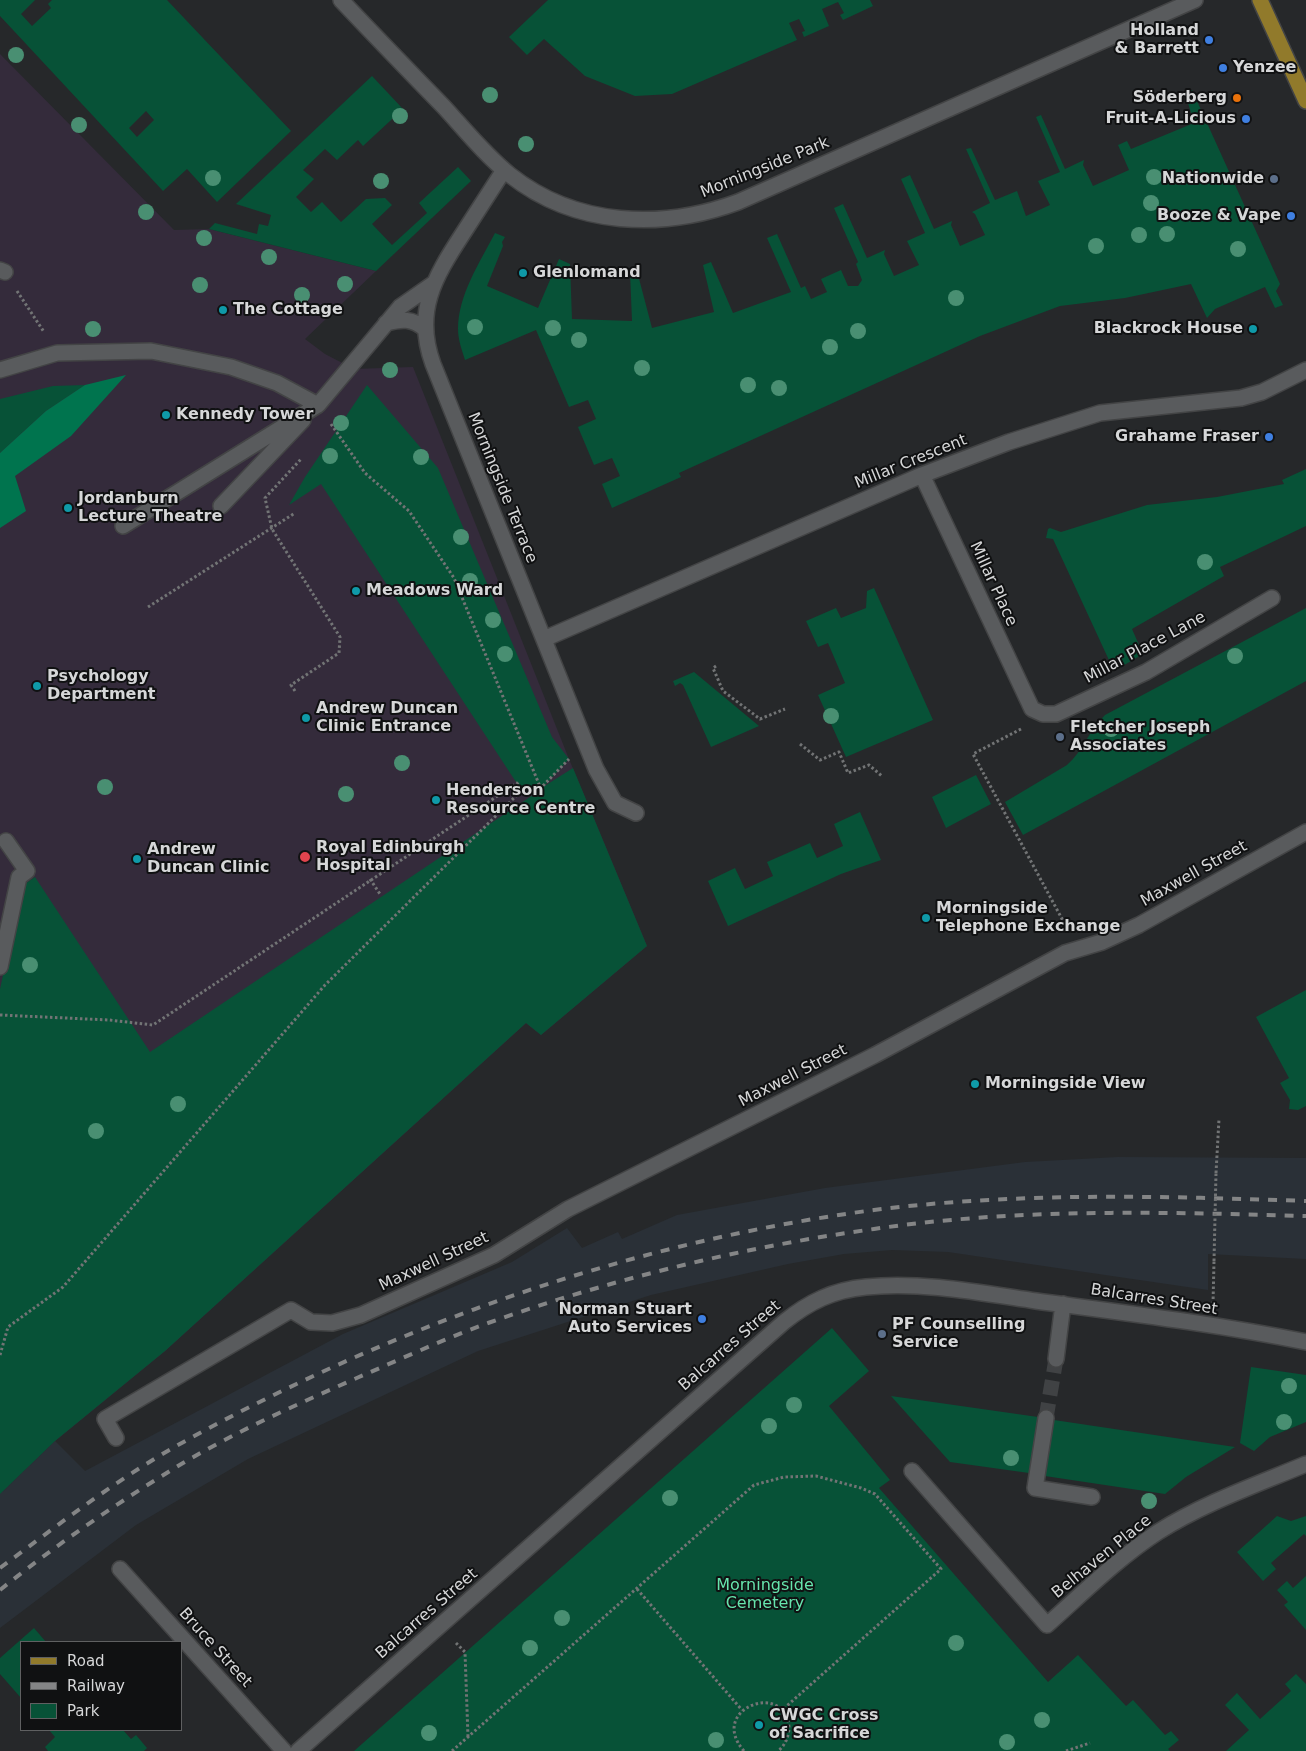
<!DOCTYPE html>
<meta charset="utf-8">
<style>
body{margin:0}
#map{position:relative;width:1306px;height:1751px;overflow:hidden;background:#26282a;font-family:"DejaVu Sans",sans-serif}
canvas{display:block}
.legend{position:absolute;left:20px;top:1641px;width:162px;height:90px;box-sizing:border-box;background:#101112;border:1px solid #5f6061;margin:0;padding:6px 9px;list-style:none;font-size:15px;color:#d6d7d8}
.legend li{display:flex;align-items:center;gap:10px;height:25px}
.legend b{width:25px;border:1px solid #5f6061}
</style>
<div id="map">
<canvas width="1306" height="1751"></canvas>
<ul class="legend">
<li><b style="height:6px;background:#917a2b"></b>Road</li>
<li><b style="height:6px;background:#848586"></b>Railway</li>
<li><b style="height:14px;background:#075237"></b>Park</li>
</ul>
</div>
<script>
const ctx = document.querySelector('canvas').getContext('2d');
ctx.lineJoin = 'round';
function paint(path, color) { ctx.fillStyle = color; ctx.fill(path, 'evenodd'); }
function trace(path, color, width, dash) { ctx.strokeStyle = color; ctx.lineWidth = width; ctx.lineCap = dash ? 'butt' : 'round'; ctx.setLineDash(dash || []); ctx.stroke(path); }
function drawText(font, color, halo, rows, align = 'center') {
  ctx.font = font + ' "DejaVu Sans",sans-serif'; ctx.lineWidth = 4; ctx.setLineDash([]); ctx.textBaseline = 'middle'; ctx.strokeStyle = halo; ctx.fillStyle = color; for (const [text, x, y, turn = 0] of rows) {
    ctx.save(); ctx.translate(x, y); ctx.rotate((+turn || 0) * Math.PI / 180); ctx.textAlign = isNaN(turn) ? turn : align; if (halo) ctx.strokeText(text, 0, 0); ctx.fillText(text, 0, 0); ctx.restore();
  }
}
const built = new Path2D(`
 M1118,1157L1306,1158V1259L1208,1254V1290L948,1252L892,1250L844,1254L788,1264L651,1295L478,1351L248,1459L136,1525L0,1628V1494L55,1441L85,1471L343,1334L512,1262L567,1228L582,1248L618,1232L622,1239L677,1215L825,1188L1025,1162Z`);
const medical = new Path2D(`
 M0,54L174,230L209,229L376,271L305,339L325,354L354,369L413,367L569,759L647,946L541,1035L526,1023L165,1351L55,1441L0,1494Z`);
const green = new Path2D(`
 M0,0H35L21,14L32,26L51,8L48,4L52,0H167L291,131L217,202L187,169L163,191L0,16ZM146,111L154,120L137,137L129,128Z
 M548,0H870L873,6L843,20L840,15L844,13L838,2L822,9L829,26L804,37L802,32L805,31L799,19L789,23L797,40L672,94L635,96L585,76L544,39L527,55L509,37Z
 M372,76L403,109L363,146L358,140L337,160L325,149L303,170L314,179L296,197L311,212L322,202L341,222L366,199L385,198L392,205L372,224L392,245L427,213L419,203L458,167L471,181L376,271L209,229L215,223L257,234L259,224L268,226L271,215L236,204Z
 M1192,90L1280,284L1276,291L1283,305L1275,308L1265,287L1215,309L1207,318L1191,284L1125,298L1060,306L980,336L679,473L681,477L612,508L602,484L620,476L612,458L594,465L578,427L596,419L588,400L569,407L536,330L465,360C462,350 458,340 458,329C458,295 480,262 495,233L505,237L502,242L503,246L487,286L538,308L559,259L570,264L572,319L632,321L630,272L637,271L652,328L714,312L703,265L711,262L733,313L791,292L767,238L777,234L801,288L805,286L811,299L827,292L821,279L841,270L848,286H858L862,280L856,264L858,262L834,208L843,204L867,258L885,250L884,254L894,276L919,265L907,241L925,233L901,179L910,175L934,229L952,221L951,225L960,246L985,235L975,214L972,212L990,203L966,149L971,148L995,200L1017,191L1026,216L1050,205L1038,181L1060,172L1036,117L1041,115L1065,169L1084,160L1083,165L1093,186L1129,170L1118,145L1127,141L1131,149L1194,123L1185,93Z
 M85,385L46,411L0,453V399L53,386Z
 M367,385L438,468L552,737L569,759L543,787L573,768L647,946L541,1035L526,1023L165,1351L55,1441L0,1494V989L22,886L35,877L150,1052L533,795L522,790L514,779L321,484L289,505L305,477Z
 M1306,469V526L1220,567L1224,576L1132,629L1143,654L1114,671L1053,539L1046,538L1048,529L1050,528L1061,532L1147,505L1217,497L1284,484L1282,480Z
 M874,588L933,720L846,757L818,695L845,683L828,643L818,647L806,621L836,608L841,618L866,608L867,591Z
 M1306,608V681L1023,835L1005,802L1067,765C1083,751 1089,730 1105,715Z
 M694,672L759,726L711,747L683,685L680,683L675,686L673,681Z
 M976,775L991,804L946,828L932,797Z
 M860,812L881,860L841,874L728,926L708,881L735,868L745,889L773,876L767,862L810,843L817,858L843,846L834,824Z
 M1306,990V1106L1298,1110L1289,1109L1290,1100L1280,1083L1289,1078L1256,1017Z
 M832,1328L869,1371L829,1406L890,1480L879,1488L1048,1682L1078,1655L1126,1706L1133,1700L1165,1735L1171,1731L1179,1740L1168,1749L1170,1751H354Z
 M1251,1367L1306,1375V1422L1270,1437L1254,1451L1240,1443Z
 M891,1396L1038,1417L1029,1473L950,1462Z
 M1054,1420L1235,1447L1186,1477L1165,1494L1045,1476Z
 M1277,1516L1291,1521L1306,1516V1536L1304,1534L1271,1563L1276,1569L1263,1581L1237,1552Z
 M1306,1576V1630L1284,1605L1288,1602L1277,1590L1287,1581L1293,1588Z
 M34,1628L46,1642H21V1698L0,1674V1658Z
 M1296,1674L1306,1684V1751H1226L1249,1730L1225,1705L1237,1693L1260,1719L1291,1691L1285,1684Z
 M49,1730H123L131,1739L136,1735L147,1748L144,1751H48L45,1747L55,1737Z`);
const forest = new Path2D(`
 M126,375L71,436L15,476L26,511L0,528V453L46,411L85,385Z`);
const minorTunnel = new Path2D(`
 M1046,1418L1056,1359`);
const path = new Path2D(`
 M17,291L44,332
 M331,424L365,473L409,511L454,578L541,789
 M112,496L117,504
 M148,607L295,513
 M716,666L713,668L723,691L760,719L785,709
 M295,691L291,685L339,653L340,637L272,529L265,498L302,458
 M1021,729L973,754L1068,930
 M800,744L820,760L839,752L848,773L869,765L883,777
 M370,879L380,894
 M0,1015L109,1020L153,1025L517,783L522,790L534,795L569,759
 M1216,1173L1219,1119
 M1213,1304L1214,1261
 M0,1355L8,1327L63,1287L325,985L522,790
 M637,1589L742,1710
 M456,1643L465,1652L468,1737
 M452,1751L754,1485L784,1477L816,1476L861,1488L875,1494L941,1569L781,1711
 M744,1751C707,1709 785,1680 789,1727C789,1736 785,1746 778,1751
 M1066,1751L1090,1743`);
const minor = new Path2D(`
 M341,0C375,36 409,71 444,107C465,130 486,156 510,175C576,227 662,230 738,202L1195,0
 M504,170C490,192 476,213 462,235C434,278 414,312 433,364L596,769L615,803L636,813
 M0,270L5,272
 M386,323C402,319 412,318 425,329
 M0,370L57,353L151,351L231,367L277,383L318,405L400,307L433,284
 M922,475L1032,709L1043,714H1056L1146,672L1272,598
 M221,506L303,420
 M123,526L318,405
 M544,639L922,475L1009,442L1100,413L1241,398L1262,392L1306,370
 M0,967L19,877L27,871L6,841
 M1056,1359L1063,1304
 M1046,1418L1035,1488L1092,1497
 M116,1438L105,1419L291,1310L311,1322L332,1323L361,1315L494,1255L568,1209L875,1055L1065,953L1102,942L1139,925L1306,832
 M912,1471L1047,1625C1083,1593 1118,1558 1158,1532C1204,1503 1256,1485 1306,1464
 M120,1569L284,1751
 M298,1751L784,1322C809,1302 833,1290 866,1287C920,1281 982,1293 1036,1301C1126,1313 1217,1324 1306,1342`);
const major = new Path2D(`
 M1260,0L1306,101`);
const rail = new Path2D(`
 M0,1568C58,1525 116,1480 178,1445C392,1326 631,1242 874,1210C1018,1192 1162,1196 1306,1201
 M0,1590C57,1544 120,1501 183,1463C239,1430 300,1403 359,1377C401,1359 444,1339 488,1323C612,1279 743,1247 874,1229C1016,1208 1163,1212 1306,1216`);
const pathBridge = new Path2D(`
 M1214,1261L1216,1173`);
const trees = [
 [16,55],
 [490,95],
 [400,116],
 [79,125],
 [526,144],
 [1154,177],
 [213,178],
 [381,181],
 [1151,203],
 [146,212],
 [1167,234],
 [1139,235],
 [204,238],
 [1096,246],
 [1238,249],
 [269,257],
 [345,284],
 [200,285],
 [302,295],
 [956,298],
 [475,327],
 [553,328],
 [93,329],
 [858,331],
 [579,340],
 [830,347],
 [642,368],
 [390,370],
 [748,385],
 [779,388],
 [341,423],
 [330,456],
 [421,457],
 [461,537],
 [1205,562],
 [470,581],
 [493,620],
 [505,654],
 [1235,656],
 [831,716],
 [1111,729],
 [402,763],
 [105,787],
 [346,794],
 [30,965],
 [178,1104],
 [96,1131],
 [1289,1386],
 [794,1405],
 [1284,1422],
 [769,1426],
 [1011,1458],
 [670,1498],
 [1149,1501],
 [562,1618],
 [956,1643],
 [530,1648],
 [1042,1720],
 [429,1733],
 [716,1740],
 [1007,1742]
];
const markers = [
 [1209,40,5,"#3f7fe0"],
 [1223,68,5,"#3f7fe0"],
 [1237,98,5,"#e8710a"],
 [1246,119,5,"#3f7fe0"],
 [1274,179,5,"#5c6f8a"],
 [1291,216,5,"#3f7fe0"],
 [523,273,5,"#0f9aa8"],
 [223,310,5,"#0f9aa8"],
 [1253,329,5,"#0f9aa8"],
 [166,415,5,"#0f9aa8"],
 [1269,437,5,"#3f7fe0"],
 [68,508,5,"#0f9aa8"],
 [356,591,5,"#0f9aa8"],
 [37,686,5,"#0f9aa8"],
 [306,718,5,"#0f9aa8"],
 [1060,737,5,"#5c6f8a"],
 [436,800,5,"#0f9aa8"],
 [305,857,6,"#e0444e"],
 [137,859,5,"#0f9aa8"],
 [926,918,5,"#0f9aa8"],
 [975,1084,5,"#0f9aa8"],
 [702,1319,5,"#3f7fe0"],
 [882,1334,5,"#5c6f8a"],
 [759,1725,5,"#0f9aa8"]
];
const poiNames = [
 ["Holland",1199,31,"right"],
 ["& Barrett",1199,49,"right"],
 ["Yenzee",1233,68],
 ["Söderberg",1227,98,"right"],
 ["Fruit-A-Licious",1236,119,"right"],
 ["Nationwide",1264,179,"right"],
 ["Booze & Vape",1281,216,"right"],
 ["Glenlomand",533,273],
 ["The Cottage",233,310],
 ["Blackrock House",1243,329,"right"],
 ["Kennedy Tower",176,415],
 ["Grahame Fraser",1259,437,"right"],
 ["Jordanburn",78,499],
 ["Lecture Theatre",78,517],
 ["Meadows Ward",366,591],
 ["Psychology",47,677],
 ["Department",47,695],
 ["Andrew Duncan",316,709],
 ["Clinic Entrance",316,727],
 ["Fletcher Joseph",1070,728],
 ["Associates",1070,746],
 ["Henderson",446,791],
 ["Resource Centre",446,809],
 ["Royal Edinburgh",316,848],
 ["Hospital",316,866],
 ["Andrew",147,850],
 ["Duncan Clinic",147,868],
 ["Morningside",936,909],
 ["Telephone Exchange",936,927],
 ["Morningside View",985,1084],
 ["Norman Stuart",692,1310,"right"],
 ["Auto Services",692,1328,"right"],
 ["PF Counselling",892,1325],
 ["Service",892,1343],
 ["CWGC Cross",769,1716],
 ["of Sacrifice",769,1734]
];
const streetNames = [
 ["Morningside Park",765,168,-22],
 ["Millar Crescent",911,462,-22],
 ["Morningside Terrace",502,488,68],
 ["Millar Place",993,584,65],
 ["Millar Place Lane",1145,648,-28],
 ["Maxwell Street",1194,874,-29],
 ["Maxwell Street",793,1076,-27],
 ["Maxwell Street",434,1262,-25],
 ["Balcarres Street",1154,1300,9],
 ["Balcarres Street",730,1346,-41],
 ["Belhaven Place",1102,1557,-39],
 ["Balcarres Street",427,1614,-41],
 ["Bruce Street",215,1648,48]
];
const parkNames = [
 ["Morningside",765,1586],
 ["Cemetery",765,1604]
];
paint(built, '#2a3037');
paint(medical, '#342b3b');
paint(green, '#075237');
paint(forest, '#00744e');
trace(minorTunnel, '#404244', 15, [15, 8]);
trace(minor, '#434445', 18);
trace(major, '#434445', 18);
trace(path, '#727475', 3, [2.5, 2.5]);
trace(minor, '#595b5d', 15);
trace(major, '#917a2b', 15);
trace(rail, '#848586', 4, [9, 9]);
trace(pathBridge, '#727475', 3, [2.5, 2.5]);
ctx.fillStyle = '#498f72';
for (const [x, y] of trees) { ctx.beginPath(); ctx.arc(x, y, 8, 0, 2 * Math.PI); ctx.fill(); }
for (const [x, y, r, color] of markers) { const dot = new Path2D(); dot.arc(x, y, r, 0, 2 * Math.PI); ctx.fillStyle = color; ctx.fill(dot); trace(dot, '#101112', 2); }
drawText('bold 16px', '#d6d7d8', '#101112', poiNames, 'left');
drawText('16px', '#d6d7d8', '#101112', streetNames);
drawText('16px', '#66e4ad', '#101112', parkNames);
</script>
